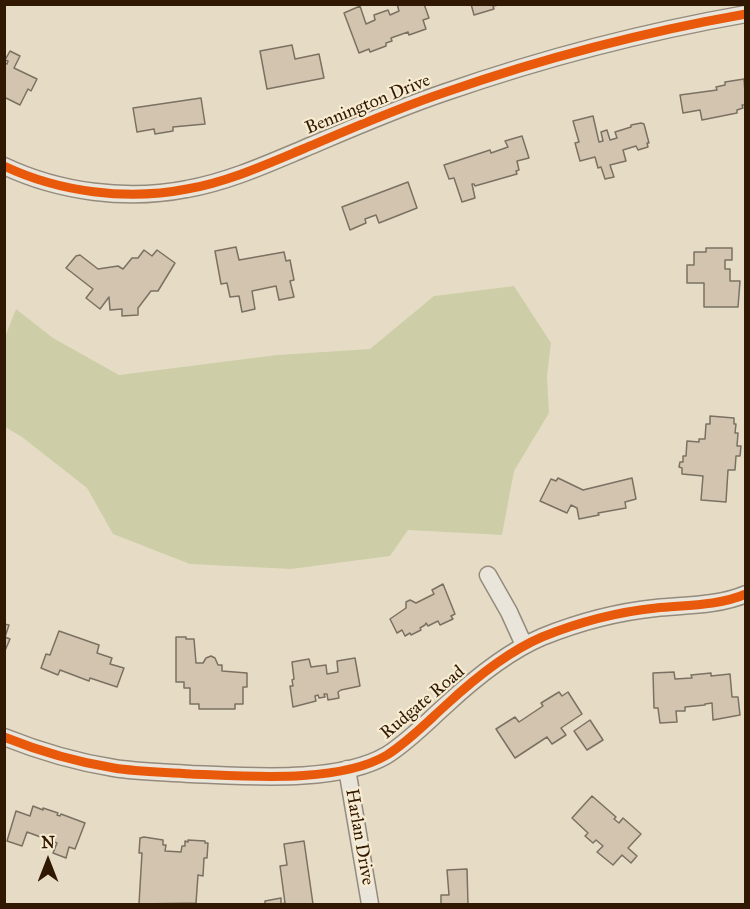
<!DOCTYPE html>
<style>
body{margin:0}
#map{position:relative;width:750px;height:909px;overflow:hidden;background:#e6dcc6;font-family:"IM FELL Great Primer",serif}
canvas{display:block}
.frame{position:absolute;inset:0;border:6px solid #301802;pointer-events:none}
.north{position:absolute;left:18px;top:831px;width:60px;height:60px;-webkit-text-stroke:4px #f7ecd2;paint-order:stroke;rotate:0deg;font-size:16px;font-weight:700;line-height:24px;text-align:center;color:#301802}
.north::after{content:'';display:block;margin:auto;width:21px;height:27px;background:#301802;clip-path:polygon(50% 0,100% 100%,50% 72%,0 100%)}
</style>
<div id="map">
<canvas width="750" height="909"></canvas>
<div class="frame"></div>
<div class="north">N</div>
</div>
<script>
const ctx = document.querySelector('canvas').getContext('2d');
ctx.lineJoin = 'round';
function paint(path, color) { ctx.fillStyle = color; ctx.fill(path, 'evenodd'); }
function trace(path, color, width, dash) { ctx.strokeStyle = color; ctx.lineWidth = width; ctx.lineCap = dash ? 'butt' : 'round'; ctx.setLineDash(dash || []); ctx.stroke(path); }
function drawText(font, color, halo, rows, align = 'center') {
  ctx.font = font + ' "IM FELL Great Primer",serif'; ctx.lineWidth = 4.5; ctx.setLineDash([]); ctx.textBaseline = 'middle'; ctx.strokeStyle = halo; ctx.fillStyle = color; for (const [text, x, y, turn = 0] of rows) {
    ctx.save(); ctx.translate(x, y); ctx.rotate((+turn || 0) * Math.PI / 180); ctx.textAlign = isNaN(turn) ? turn : align; if (halo) ctx.strokeText(text, 0, 0); ctx.fillText(text, 0, 0); ctx.restore();
  }
}
const green = new Path2D(`
 M514,286L551,343L547,376L549,413L514,471L502,535L408,530L390,556L291,569L190,564L113,534L87,488L22,437L5,427V337L16,309L53,338L119,375L277,355L370,349L434,296Z`);
const building = new Path2D(`
 M397,4H424L429,18L423,20L426,29L409,35L408,32L391,38L392,41L386,43V46L370,52L369,49L359,53L344,13L360,6L366,24L375,20L374,15L388,10L390,15L399,11Z
 M471,4H499V5L493,6L494,9L474,15Z
 M292,45L295,59L319,54L324,78L267,89L260,51Z
 M10,51L20,56L14,68L37,79L31,91L28,89L20,105L4,97V63L7,64L8,61L5,60Z
 M744,79L746,105H742L743,108L737,110V113L702,120L700,110L683,113L680,95L717,90L716,87L725,85V82Z
 M201,98L205,124L173,127V131L155,134L154,129L137,132L133,108Z
 M593,116L599,142L603,141L601,132L607,130L610,140L617,138L615,132L631,127V125L641,123L644,124L649,143H647L648,147L638,150L636,146L623,150L626,161L610,165L614,177L605,179L601,167L598,168L595,157L580,161L575,143L579,142L573,121Z
 M522,136L529,158L517,161L519,170L516,171L517,174L475,186L474,184H472L475,198L462,202L454,178L449,179L444,165L490,150L491,153L508,147L505,141Z
 M408,182L417,208L379,223L376,215L365,219L366,223L350,230L342,207Z
 M236,247L239,260L284,252L286,261L290,260L294,280L290,281L294,297L279,300L276,286L252,291L255,309L242,312L239,296L230,297L227,283L221,284L215,251Z
 M706,248H732V260H725V269H730V281H740L738,307H704V283H687V265H694V252H706Z
 M144,250L152,256L157,250L175,263L158,291H151L138,308V315L122,316V309L110,310L109,297L100,309L86,298L93,289L66,268L76,256L80,255L98,269L118,266L123,269L132,258H138Z
 M710,416L734,418V424H736L735,433H738L737,446H741L740,456H736L735,470H728L726,502L701,500L703,476L682,474V468L679,467L680,462H683V456H686L687,441L699,442V439H705L706,424H710Z
 M558,478L583,490L632,478L636,499L625,502L626,508L598,513L599,515L579,519L577,508L571,505L567,513L540,501L551,479L556,481Z
 M443,584L455,614L451,616L453,619L440,625L438,621L428,626L426,623L425,625L420,628L421,630L411,635L410,633L405,636L402,630L397,633L390,619L406,608V602L410,600L416,603L434,594L432,590Z
 M4,624L9,625L5,637L10,639L4,653Z
 M59,631L99,645L97,653L112,658L110,664L124,668L117,687L90,678L89,681L60,670L58,675L41,668L46,654L50,655Z
 M176,637H186V639H194L196,663H203L206,658L211,656L215,658L218,665H222V671L247,673V687H243V704H235V709H199V704H190V688H184V682H176Z
 M355,658L360,686L341,690L338,692L339,698L328,700L327,694H324L325,697L319,698L318,695L315,696L316,701L293,707L290,686H293L292,680L294,679L292,662L309,659L311,667L326,665L327,674L338,672L337,661Z
 M674,672L675,679L692,678L691,675L711,673V676L730,674L732,697H738L740,715L713,720L712,703L705,704V705L685,707V711H676L677,722L660,723L658,708H654L653,673Z
 M559,692L562,696L568,692L582,714L561,728L566,735L552,744L547,737L515,758L496,729L515,717L519,722L543,706L541,703Z
 M590,720L603,740L587,750L574,731Z
 M592,796L616,817L614,819L619,823L623,818L641,834L628,848L637,856L631,863L622,855L613,865L597,852L603,846L596,840L593,843L585,836L588,833L572,818Z
 M33,806L43,810V808L58,813L57,815L60,816L61,814L85,823L75,849L69,847L66,858L53,853L57,843L27,832L22,846L7,841L16,811L30,816Z
 M144,837L163,840V845H166L165,851L181,852L182,846H185V841L188,842V840L205,841V843H208L207,858H204L203,876L198,875L196,903L139,904L142,853H139L140,838Z
 M304,841L313,904H265V901L281,898V904L285,903L280,866L287,865L284,844Z
 M467,869L468,904H441V895H449L447,870Z`);
const street = new Path2D(`
 M4,166C59,192 127,201 187,189C227,182 265,165 303,149C350,129 398,108 446,92C544,58 644,32 746,14
 M488,575L509,612L524,645
 M4,737C39,751 76,762 114,768C139,772 165,772 191,774C246,776 338,784 387,755C409,741 427,722 446,705C474,679 507,652 542,637C579,622 617,612 656,608C685,605 718,606 746,594
 M347,769L370,904`);
const cycleway = new Path2D(`
 M4,166C59,192 127,201 187,189C227,182 265,165 303,149C350,129 398,108 446,92C544,58 644,32 746,14
 M4,737C39,751 76,762 114,768C139,772 165,772 191,774C246,776 338,784 387,755C409,741 427,722 446,705C474,679 507,652 542,637C579,622 617,612 656,608C685,605 718,606 746,594`);
const streetNames = [
 ["Bennington Drive",368,105,-22],
 ["Rudgate Road",423,703,-40],
 ["Harlan Drive",359,837,80]
];
paint(green, '#cdcea8');
paint(building, '#d3c4b0');
trace(building, '#7a7162', 1.5);
trace(street, '#948b7c', 19);
trace(street, '#eae5da', 16);
trace(cycleway, '#e8590c', 9);
drawText('18px', '#301802', '#f7ecd2', streetNames);
</script>
